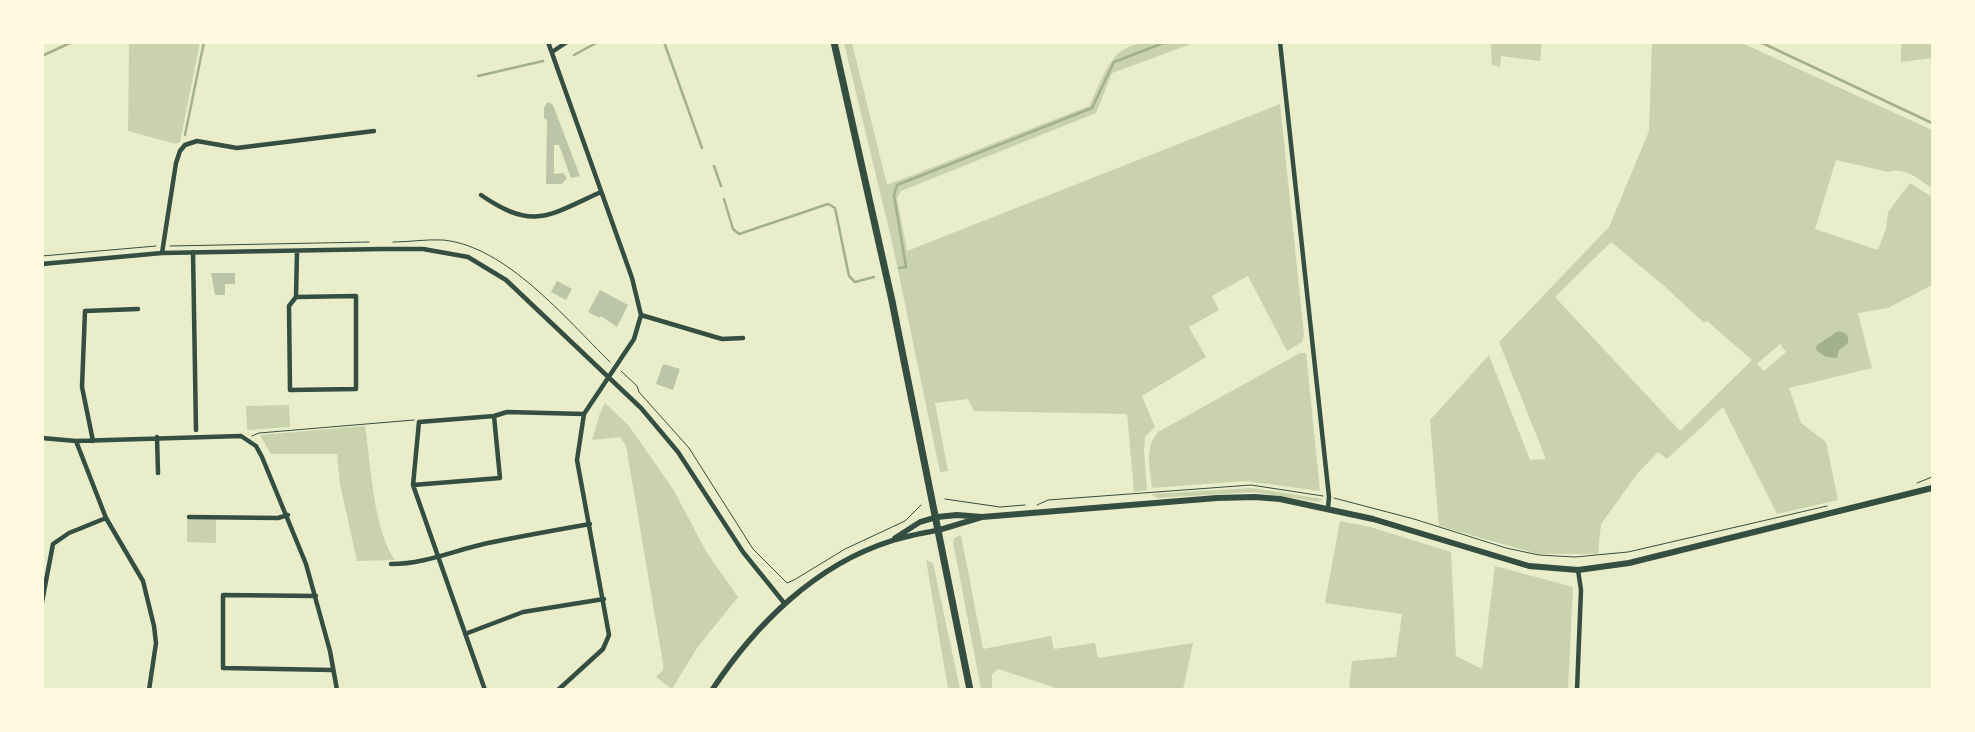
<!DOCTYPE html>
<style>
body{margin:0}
#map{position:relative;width:1975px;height:732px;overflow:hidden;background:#e9edc9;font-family:"Source Sans 3",sans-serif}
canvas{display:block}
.frame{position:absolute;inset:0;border:44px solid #fefae0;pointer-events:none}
</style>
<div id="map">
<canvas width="1975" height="732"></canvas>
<div class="frame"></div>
</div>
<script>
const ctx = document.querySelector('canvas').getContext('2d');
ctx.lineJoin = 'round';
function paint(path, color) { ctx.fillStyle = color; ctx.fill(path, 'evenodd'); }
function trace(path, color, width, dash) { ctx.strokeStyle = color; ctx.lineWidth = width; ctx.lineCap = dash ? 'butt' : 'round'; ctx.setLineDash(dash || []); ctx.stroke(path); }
const green = new Path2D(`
 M129,43H200L180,142L176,144L128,131Z
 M844,43H852L887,185L1089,106C1097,91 1103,71 1114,58C1131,36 1170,42 1194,43L1112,73L1096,113L901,191L897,198L907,251L1280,104L1304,335L1302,342L1287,351L1248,276L1212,296L1219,310L1189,327L1206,357L1142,396L1155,427L1145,437L1144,451L1147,490L1134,492L1127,414L974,411L968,399L935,403L948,471L940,472L892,242Z
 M1491,43H1542L1540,61L1501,56L1500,67L1492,65Z
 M1652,43H1742L1932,130V188C1919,180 1905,166 1888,172L1836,160L1815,229L1878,250L1886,229L1888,212L1910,183L1932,197V285L1888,308L1858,313L1872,368L1789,388L1801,423L1826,442L1838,500L1777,514L1723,407L1667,459L1658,452L1637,474L1601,524L1598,554H1538L1439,526L1430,420L1489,355L1530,460L1546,459L1499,342L1609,227L1649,131ZM1611,242L1662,284L1704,323L1707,321L1752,360L1680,431L1555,297ZM1780,344L1786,352L1764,371L1757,364Z
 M1901,43H1932V58L1901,62Z
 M1300,353H1306L1320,491L1245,481L1152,488C1150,468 1144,447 1158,432Z
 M605,403L629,426L673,489L707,553L738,597L697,648L672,689L656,677L663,670V663L626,446L620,437L592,440L600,413Z
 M289,405L290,427L247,430L246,406Z
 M365,426C371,464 373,530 395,560L357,561L340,484L337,454H271L260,435Z
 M1252,488L1323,499L1318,502L1254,492L1157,498L1151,494Z
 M187,518H216V543L187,542Z
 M1340,521L1370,527L1451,552L1456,656L1482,669L1495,566L1573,587L1568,689H1349L1352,661L1396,657L1402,614L1325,603Z
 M961,535L983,649L1051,636L1054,649L1095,643L1098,658L1193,643L1183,689H1059L998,669L992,674V689H981L953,542L954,538Z
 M926,560L933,563L960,689H948Z`);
const water = new Path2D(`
 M1838,331L1845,333L1848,337V343L1839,350L1837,358L1826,357L1816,350L1817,345Z`);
const stream = new Path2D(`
 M664,42L702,148
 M1760,42L1932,123
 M574,55L598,42
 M42,56L72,42
 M478,76L543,61
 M185,135L204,42
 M714,166L721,186
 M724,199L733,229L739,234L828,204L835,208L849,276L855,282L874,277
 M899,268L906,267L894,195L897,185L1092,108L1114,62L1166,42`);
const building = new Path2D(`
 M548,102L553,105L580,176L571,178L559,145H554V174L563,173L567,178L562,184H546L547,120L544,118V107Z
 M211,273H235V284H225V295H215Z
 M557,281L572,289L566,300L551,292Z
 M600,290L628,305L617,327L601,316L600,318L588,312Z
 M663,364L680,369L673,390L656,384Z`);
const path = new Path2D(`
 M393,242C409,242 427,239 443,240C506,246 566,319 610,362
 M170,246L369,242
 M42,256L156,246
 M621,371L637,386L639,392L689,448L753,549L787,583L794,580L845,549L905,521L921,505
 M252,436L259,433L414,420
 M1917,483L1932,477
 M1334,498L1414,519L1506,548L1539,555L1575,557L1628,552L1827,506
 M945,499L1000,507L1025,505
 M1037,505L1048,500L1251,485L1323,496`);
const minor = new Path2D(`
 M548,42L632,278L641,315L634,339L584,414L577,460L609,635L603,649L558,690
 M1280,42L1329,497L1328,508
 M552,52L567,42
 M481,195C533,231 548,216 601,192
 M193,252L196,430
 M162,253L176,163L180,151L185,145L197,141L237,148L374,131
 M42,264L162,253L382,249H423L468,257L506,280L641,408L678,452L743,552L785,604
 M296,297L289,306L290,390L356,389V296L296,297L297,251
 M641,315L722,339L743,338
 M157,437L158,473
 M42,438L76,441L241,436L256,446L262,457L306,564L330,651L337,690
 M76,441L106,518L143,581L154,626L156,643L149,690
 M93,441L82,387L85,311L138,309
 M413,485L500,478L494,416
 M189,517L278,518L288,515
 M391,564C425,564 455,550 488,543C522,536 556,530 590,524
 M316,596L223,595V668L333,670
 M42,602L53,544L69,533L106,518
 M465,634L523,612L604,599
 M485,690L413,485L419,422L494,416L507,412L584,414
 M1577,690L1581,590L1578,570`);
const tertiary = new Path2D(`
 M895,538L920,522L937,517
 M712,690C755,625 815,565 891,541C906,536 923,533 939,530`);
const secondary = new Path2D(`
 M937,517L957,515L982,517L1217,498L1255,497L1280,499L1373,519L1529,566L1578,570L1629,563L1932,488
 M939,530L979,518`);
const primary = new Path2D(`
 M834,42L892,301L970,690`);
paint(green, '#cad2ad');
paint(water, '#a3b18a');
trace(stream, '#a3b18a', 2.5);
paint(building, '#bcc5a7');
trace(path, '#344e41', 1);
trace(minor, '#344e41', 4.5);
trace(tertiary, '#344e41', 5.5);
trace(secondary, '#344e41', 6);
trace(primary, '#344e41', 7);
</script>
